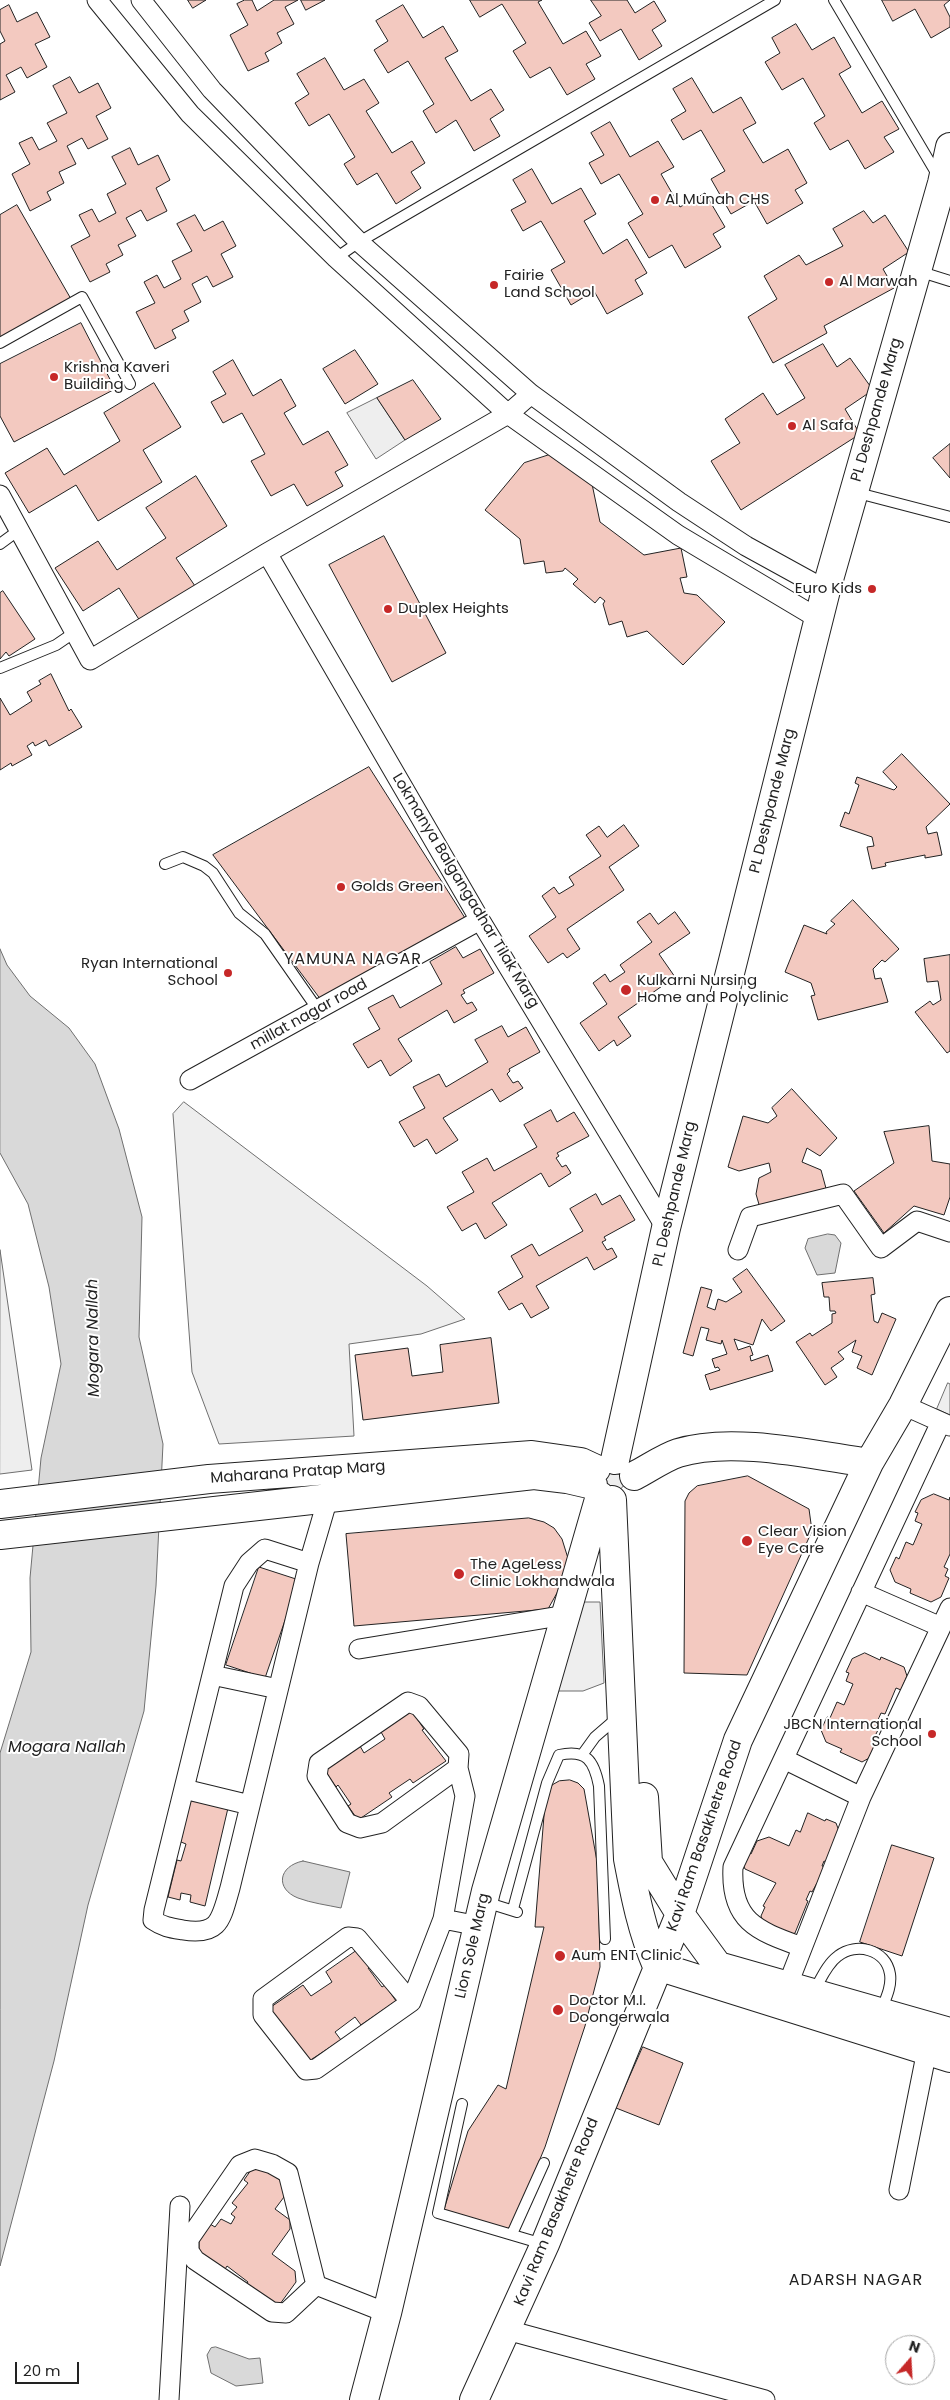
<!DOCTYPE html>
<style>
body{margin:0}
#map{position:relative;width:950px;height:2400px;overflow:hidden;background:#fff;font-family:Poppins,sans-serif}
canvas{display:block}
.north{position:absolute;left:885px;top:2335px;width:50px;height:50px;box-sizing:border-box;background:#fff;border:1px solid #a7a7a7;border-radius:50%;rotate:19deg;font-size:14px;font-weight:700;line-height:20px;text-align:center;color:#222}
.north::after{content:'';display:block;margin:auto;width:18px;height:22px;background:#c62828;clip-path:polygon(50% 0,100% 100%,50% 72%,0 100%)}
.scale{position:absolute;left:15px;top:2362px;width:64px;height:22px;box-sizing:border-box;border:2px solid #222;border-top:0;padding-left:6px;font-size:15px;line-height:18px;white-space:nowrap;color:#222;-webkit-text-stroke:4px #fff;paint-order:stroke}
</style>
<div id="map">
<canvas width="950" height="2400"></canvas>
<div class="north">N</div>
<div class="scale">20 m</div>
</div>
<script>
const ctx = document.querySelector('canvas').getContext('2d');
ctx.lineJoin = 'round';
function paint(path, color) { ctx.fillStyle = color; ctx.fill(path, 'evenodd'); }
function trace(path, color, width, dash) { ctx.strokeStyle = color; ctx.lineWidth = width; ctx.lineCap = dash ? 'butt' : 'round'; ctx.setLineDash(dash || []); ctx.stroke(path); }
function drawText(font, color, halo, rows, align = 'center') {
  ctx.font = font + ' Poppins,sans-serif'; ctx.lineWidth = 4; ctx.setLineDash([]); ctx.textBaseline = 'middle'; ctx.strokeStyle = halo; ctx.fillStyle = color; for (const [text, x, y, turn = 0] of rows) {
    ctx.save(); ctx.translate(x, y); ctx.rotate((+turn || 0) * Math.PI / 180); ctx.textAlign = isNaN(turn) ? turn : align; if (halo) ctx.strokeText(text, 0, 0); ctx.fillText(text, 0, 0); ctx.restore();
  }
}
const green = new Path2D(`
 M377,398L405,440L376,459L347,413Z
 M184,1102L427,1286L465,1319L421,1334L349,1344L354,1436L219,1444L192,1372L173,1114Z
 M0,1250L32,1470L0,1474Z
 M948,1383L950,1384V1415L937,1409Z
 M617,1470L622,1473L625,1484L618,1492L611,1493L601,1478L603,1473Z
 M580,1602H600L604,1683L583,1691H556Z`);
const water = new Path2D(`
 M0,949L7,965L30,996L69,1028L95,1064L119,1129L142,1217L139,1337L163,1444L156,1586L144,1711L88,1905L54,2061L0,2266V1753L31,1652L30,1578L41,1458L61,1364L49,1287L28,1204L0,1153Z
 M828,1234L835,1235L841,1243L835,1273L817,1275L805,1248L808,1239Z
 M303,1861L350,1872L341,1908C327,1905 311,1903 298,1898C275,1889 278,1866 303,1861Z
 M216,2347L249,2359L260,2358L263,2383L236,2386L211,2373L207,2355L211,2348Z`);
const building = new Path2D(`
 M188,0H206L193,8Z
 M245,0H252L257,11L274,0H298L285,7L294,24L277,33L282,43L265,53L269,61L248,71L230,35L248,25L237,4Z
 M301,0H325L306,10Z
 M470,0H542L538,2L563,44L586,31L601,56L586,64L595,79L567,95L550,67L530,78L513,51L526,43L502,4L480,17Z
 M591,0H627L635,13L654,1L666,21L652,30L662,46L639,60L621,29L600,41L589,23L601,16Z
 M882,0H950L944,5L950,17V27L931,38L915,9L893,21Z
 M9,5L17,22L37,12L50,37L35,44L47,67L27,78L21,67L6,75L15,92L0,100V44L5,41L0,31V10Z
 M403,5L423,38L443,26L458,51L445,58L471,101L491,89L504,110L490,119L500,136L474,151L456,120L436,133L423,111L434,104L408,61L388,73L374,50L388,41L376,21Z
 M796,24L812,50L834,37L851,67L839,74L862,113L882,101L899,129L884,137L894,152L865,169L848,140L830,150L814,123L825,116L803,78L782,90L765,62L780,53L772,38Z
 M325,58L344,90L364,79L379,103L366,111L392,153L412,141L425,163L411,172L421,188L396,204L377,173L357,185L344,164L355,157L329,114L309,126L295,103L309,94L297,74Z
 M70,77L79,93L98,83L111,108L96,116L108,139L88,149L82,138L67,146L76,164L59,172L64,183L47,192L51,200L30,211L12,174L30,164L19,143L32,137L39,150L57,141L47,123L67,113L53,86Z
 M692,78L713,113L741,97L756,123L743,130L763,163L788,149L807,183L795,190L803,203L767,224L754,201L731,214L711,179L725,171L701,130L683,140L671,120L686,111L673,89Z
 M610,122L630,157L658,141L674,167L661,174L680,207L705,193L725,227L713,234L721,247L685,268L672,245L649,258L628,223L643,214L619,174L601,184L589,163L604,155L591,133Z
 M130,148L138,165L158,155L170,180L156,188L167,211L147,221L141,210L126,218L136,236L118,245L123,255L106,264L110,272L90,282L71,246L90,236L79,215L92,209L99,222L116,213L107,194L126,184L112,157Z
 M532,169L552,204L581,188L596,214L584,221L603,254L627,239L647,273L635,280L643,294L607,314L594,291L571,305L551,270L565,262L541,221L523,231L511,210L526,202L513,180Z
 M17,205L71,299L0,339V215Z
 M864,211L873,223L885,215L909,252L883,269L894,288L824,326L827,333L773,363L748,317L777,299L764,276L799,255L806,265L843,246L833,229Z
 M195,215L204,231L223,221L236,246L221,254L233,277L213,287L207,276L192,284L201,302L184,311L189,321L172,330L176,338L155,349L136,312L155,303L144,282L157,275L164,288L181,279L172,261L192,251L177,224Z
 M81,323L115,389L14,442L0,416V364Z
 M823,344L837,367L850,358L873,390L845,409L860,434L741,510L711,461L740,443L725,419L763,393L777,415L805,398L785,365Z
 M355,350L378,384L345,404L323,369Z
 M233,360L253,396L281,379L296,406L284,413L303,445L328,431L348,465L335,472L343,486L307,506L294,484L271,496L251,461L265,454L242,413L223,423L211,402L226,394L213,372Z
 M413,380L441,419L405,440L377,398Z
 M154,383L181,427L143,450L162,482L98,521L76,485L29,513L5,473L47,448L64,475L120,441L104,413Z
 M950,444V478L933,458Z
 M549,455L592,484L600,522L644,555L681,548L687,577L680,578L684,593L697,595L725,622L683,665L647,631L627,637L622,621L609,625L603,604L605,601L600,597L595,603L573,584L578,579L565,568L563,571L546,573L544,561L524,564L520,539L485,510L524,463Z
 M196,476L227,526L176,558L195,586L140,621L119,588L83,611L55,568L98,541L117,570L166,538L146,508Z
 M384,536L446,653L392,682L329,565Z
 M3,591L35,639L9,656L6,652L0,659V593Z
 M51,674L69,711L71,709L82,727L49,746L46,740L35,746L33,742L27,746L32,755L12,766L11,763L0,770V698L10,715L32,701L27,692L41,684L39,681Z
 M902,754L950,804L926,827L928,834L937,832L942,855L925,858V855L885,863L886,866L872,869L867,847L874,846L872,837L840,826L845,812L849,814L859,785L855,783L857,777L894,790L897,787L883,772Z
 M369,767L465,918L324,1004L213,855Z
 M624,825L639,846L609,867L624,890L567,929L580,949L567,958L563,953L548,963L529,936L556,917L542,896L554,887L559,894L574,885L569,877L601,856L586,835L599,826L607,837Z
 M853,900L899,949L885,962L882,960L873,969L875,979L881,978L888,1002L818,1020L811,996L815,995L811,983L785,972L804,925L827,934L826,932L835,924L831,921Z
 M675,912L690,933L659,954L675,977L618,1017L631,1036L617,1046L614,1040L599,1051L580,1023L607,1004L593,983L605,974L610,982L625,972L620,965L652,942L637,922L650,913L658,924Z
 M456,947L463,958L480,949L494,973L463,990L465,993L461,995L467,1004L472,1002L477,1010L454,1023L447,1010L398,1039L412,1061L390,1076L381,1060L368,1068L353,1044L380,1029L368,1008L393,995L400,1008L442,984L430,962Z
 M950,955V1051L947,1053L915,1012L930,1001L933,1005L941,1000L938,981L927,982L924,959Z
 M502,1026L508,1037L526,1027L540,1052L509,1069L510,1071L507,1074L513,1083L518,1081L523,1088L500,1102L492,1089L443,1118L458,1140L436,1154L427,1139L414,1147L399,1122L425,1108L413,1087L439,1074L446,1087L488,1062L475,1040Z
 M792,1089L837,1138L820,1156L807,1148L802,1162L821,1170L827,1192L760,1208L756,1194L759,1178L771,1172L769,1163L739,1171L728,1167L743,1116L768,1123L777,1116L772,1108Z
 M551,1110L557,1122L574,1112L589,1136L557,1153L559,1156L556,1158L562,1167L566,1165L571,1173L549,1187L541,1173L492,1203L507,1225L485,1239L476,1223L462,1231L447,1207L474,1192L462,1172L487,1158L494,1171L537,1147L524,1125Z
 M929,1126L932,1161L950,1164V1197L944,1215L914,1206L884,1233L854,1191L894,1163L884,1132Z
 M596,1194L602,1205L620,1195L635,1220L604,1237L606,1240L602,1242L607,1250L612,1248L617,1257L594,1270L587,1257L536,1286L549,1308L531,1318L522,1303L509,1310L498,1292L523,1277L511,1256L532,1244L539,1256L583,1231L570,1209Z
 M747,1269L785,1321L771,1331L762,1319L753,1345L734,1339L738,1350L750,1346L753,1355L750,1356L751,1361L768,1355L773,1371L710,1390L705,1375L720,1370L718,1367L715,1368L712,1359L727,1354L722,1340L721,1344L706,1340L709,1329L701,1327L693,1356L683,1353L701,1287L712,1290L707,1307L715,1310L718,1299L726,1302L742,1292L733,1279Z
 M873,1278L875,1294L871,1295L874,1321L878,1323L882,1313L896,1319L872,1375L857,1368L862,1356L852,1352L856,1340L838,1352L844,1359L831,1368L837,1377L825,1385L796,1342L810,1333L812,1336L832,1323V1314L836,1313L835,1311H830L829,1297H824L822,1283Z
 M491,1338L499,1403L363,1420L355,1355L408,1348L412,1376L443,1372L440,1345Z
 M748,1476L809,1509L812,1531L747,1675L684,1673L685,1501L689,1493L697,1486Z
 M934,1494L949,1500L950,1497V1554L944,1567L948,1569L945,1576L949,1578L941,1597L931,1602L910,1593L911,1589L895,1582L890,1570L896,1557L899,1559L906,1542L913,1545L922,1524L915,1521L918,1513L915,1512L921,1500Z
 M529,1518L544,1522L554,1528L562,1539L571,1568L548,1609L354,1626L346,1534Z
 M259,1567L299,1580L265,1678L226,1665Z
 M865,1653L880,1660L881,1657L904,1667L907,1676L901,1690L896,1688L885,1714L881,1713L875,1727L879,1728L875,1736L880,1738L871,1757L862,1762L840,1752L842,1749L826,1742L821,1730L827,1717L830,1718L837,1702L844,1705L853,1684L846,1681L849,1673L846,1672L852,1659Z
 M412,1711L424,1729L422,1730L446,1761L413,1783L410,1779L389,1793L392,1797L358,1820L348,1806L351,1804L338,1785L336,1787L324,1770L360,1746L364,1753L385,1739L381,1732Z
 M570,1780L578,1783L584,1789L598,1867L600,1967L585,2026L545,2147L510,2231L443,2213L468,2131L498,2085L506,2089L544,1927H535L545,1803L552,1785L559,1781Z
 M191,1799L228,1808L205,1906L190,1902L191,1895L181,1893L180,1900L168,1897L177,1860L181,1861L186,1844L181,1842Z
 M808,1813L825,1821L826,1819L836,1823L839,1831L826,1862L824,1861L822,1866L827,1868L820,1884L817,1883L812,1892L810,1891L806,1900L808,1901L795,1933L787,1937L765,1927L761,1916L765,1907L763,1906L776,1883L745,1869L742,1862L747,1851L751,1854L757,1841L769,1837L789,1846L796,1830L800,1832Z
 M892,1845L934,1858L902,1956L860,1942Z
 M359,1949L371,1966L368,1968L382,1987L385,1985L396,2001L361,2025L355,2017L335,2032L341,2040L306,2063L268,2009L303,1985L311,1996L332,1982L326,1972Z
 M643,2047L683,2063L659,2125L616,2108Z
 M262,2168L283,2182L284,2197L275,2209L290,2220V2229L272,2254L295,2271L296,2282L280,2304L270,2305L245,2286L248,2282L227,2266L224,2271L199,2251V2238L210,2224L215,2227L221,2219L231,2224L235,2217L231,2214L237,2207L232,2203L248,2183L244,2180L251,2170Z`);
const lane = new Path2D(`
 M834,0L938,176
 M336,258L359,242L775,0
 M918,271L950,281
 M0,343L82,297L130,384
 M854,492L950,517
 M0,544L19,530
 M0,668L56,645L75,632
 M165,864L183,857L204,866L213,873L239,913L265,934L318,1010
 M582,1755L595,1737L617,1718
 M485,1902L517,1912
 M513,1909L547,1783L559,1755C587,1749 594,1761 599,1786L605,1939
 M814,1991C821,1979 827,1964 838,1956C856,1942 886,1949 890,1974C892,1987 885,2000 881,2011
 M462,2104L438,2213L543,2244
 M512,2234L544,2163`);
const street = new Path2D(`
 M97,0L190,114L336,258L508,414L678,535L819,619
 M141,0L212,90L359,242L531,394L679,502L746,546L826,590
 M0,495L90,660L267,553L508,414L531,394
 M267,553L480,920L666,1228
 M190,1080L480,920
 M738,1250L750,1217L843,1194L881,1248L917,1221L950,1232
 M903,1405L950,1426
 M309,1563L265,1549L249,1563L234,1586L154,1910L153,1920C163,1927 171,1928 183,1930C220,1936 221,1919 230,1888L309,1563L328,1498
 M861,1592L941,1627
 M359,1649L566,1615
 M212,1675L278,1689
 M784,1759L861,1797
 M184,1789L250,1805
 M443,1919L465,1796L458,1768L459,1754L419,1706L408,1702L319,1763L317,1776L347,1823L360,1828L382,1823L458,1768
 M802,1947C758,1931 730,1922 733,1867L941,1422
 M783,1997L861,1797L950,1608
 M411,2002L357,1938L348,1937L263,1999V2015L306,2070L316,2069L411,2002L443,1919L479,1926
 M255,2159L272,2164L288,2173L316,2285L286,2313L272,2312L195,2260L189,2251V2239L240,2165Z
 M899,2190L927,2050
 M316,2285L387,2313
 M507,2330L765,2400
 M169,2400L180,2206`);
const secondary = new Path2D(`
 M615,1460L666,1228L826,590L942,183L950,147
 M634,1476C648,1469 663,1458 678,1453C732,1436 813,1455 869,1463
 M612,1500L628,1859C635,1896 642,1931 657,1966L950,2058
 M0,1504L209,1479L532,1455L581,1462L596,1469
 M0,1535L534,1475L567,1479L593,1485
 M644,1797L648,1862L680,1914L718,1966L950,2032
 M364,2400L387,2313L486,1891L600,1496
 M474,2400L545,2244L680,1914L738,1740L869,1463L903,1405L950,1311`);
const markers = [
 [655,200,5,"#c62828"],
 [829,282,5,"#c62828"],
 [494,285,5,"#c62828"],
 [54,377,5,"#c62828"],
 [792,426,5,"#c62828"],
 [872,589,5,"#c62828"],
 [388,609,5,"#c62828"],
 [341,887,5,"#c62828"],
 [228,973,5,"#c62828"],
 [626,990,6,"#c62828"],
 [747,1541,6,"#c62828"],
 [459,1574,6,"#c62828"],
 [932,1734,5,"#c62828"],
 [560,1956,6,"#c62828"],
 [558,2010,6,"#c62828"]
];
const poiNames = [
 ["Al Munah CHS",665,200],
 ["Fairie",504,276],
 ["Land School",504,293],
 ["Al Marwah",839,282],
 ["Krishna Kaveri",64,368],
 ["Building",64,385],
 ["Al Safa",802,426],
 ["Euro Kids",862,589,"right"],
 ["Duplex Heights",398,609],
 ["Golds Green",351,887],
 ["Ryan International",218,964,"right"],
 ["School",218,981,"right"],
 ["Kulkarni Nursing",637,981],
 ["Home and Polyclinic",637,998],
 ["Clear Vision",758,1532],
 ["Eye Care",758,1549],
 ["The AgeLess",470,1565],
 ["Clinic Lokhandwala",470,1582],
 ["JBCN International",922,1725,"right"],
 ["School",922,1742,"right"],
 ["Aum ENT Clinic",571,1956],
 ["Doctor M.I.",569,2001],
 ["Doongerwala",569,2018]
];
const streetNames = [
 ["PL Deshpande Marg",877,410,-74],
 ["PL Deshpande Marg",773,801,-76],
 ["Lokmanya Balgangadhar Tilak Marg",465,891,59],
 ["millat nagar road",309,1015,-29],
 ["PL Deshpande Marg",675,1194,-77],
 ["Maharana Pratap Marg",298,1473,-4],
 ["Kavi Ram Basakhetre Road",705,1836,-71],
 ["Lion Sole Marg",473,1946,-77],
 ["Kavi Ram Basakhetre Road",557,2212,-68]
];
const neighbourhoodNames = [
 ["YAMUNA NAGAR",353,960],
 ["ADARSH NAGAR",856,2281]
];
const waterNames = [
 ["Mogara Nallah",94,1338,-91],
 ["Mogara Nallah",67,1748]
];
paint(green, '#eee');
trace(green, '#6f6f6f', 1);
paint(water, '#d9d9d9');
trace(water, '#6f6f6f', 1);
paint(building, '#f3c9c0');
trace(building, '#222', 1);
trace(lane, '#222', 12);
trace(street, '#222', 21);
trace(secondary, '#222', 30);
trace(lane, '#fff', 10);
trace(street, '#fff', 19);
trace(secondary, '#fff', 28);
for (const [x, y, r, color] of markers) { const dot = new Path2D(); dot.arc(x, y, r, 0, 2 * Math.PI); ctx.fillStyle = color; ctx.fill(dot); trace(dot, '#fff', 2); }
drawText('15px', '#222', '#fff', poiNames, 'left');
drawText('15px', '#222', '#fff', streetNames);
ctx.letterSpacing = '1px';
drawText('16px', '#222', '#fff', neighbourhoodNames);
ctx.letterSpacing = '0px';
drawText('italic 16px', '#222', '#fff', waterNames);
</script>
